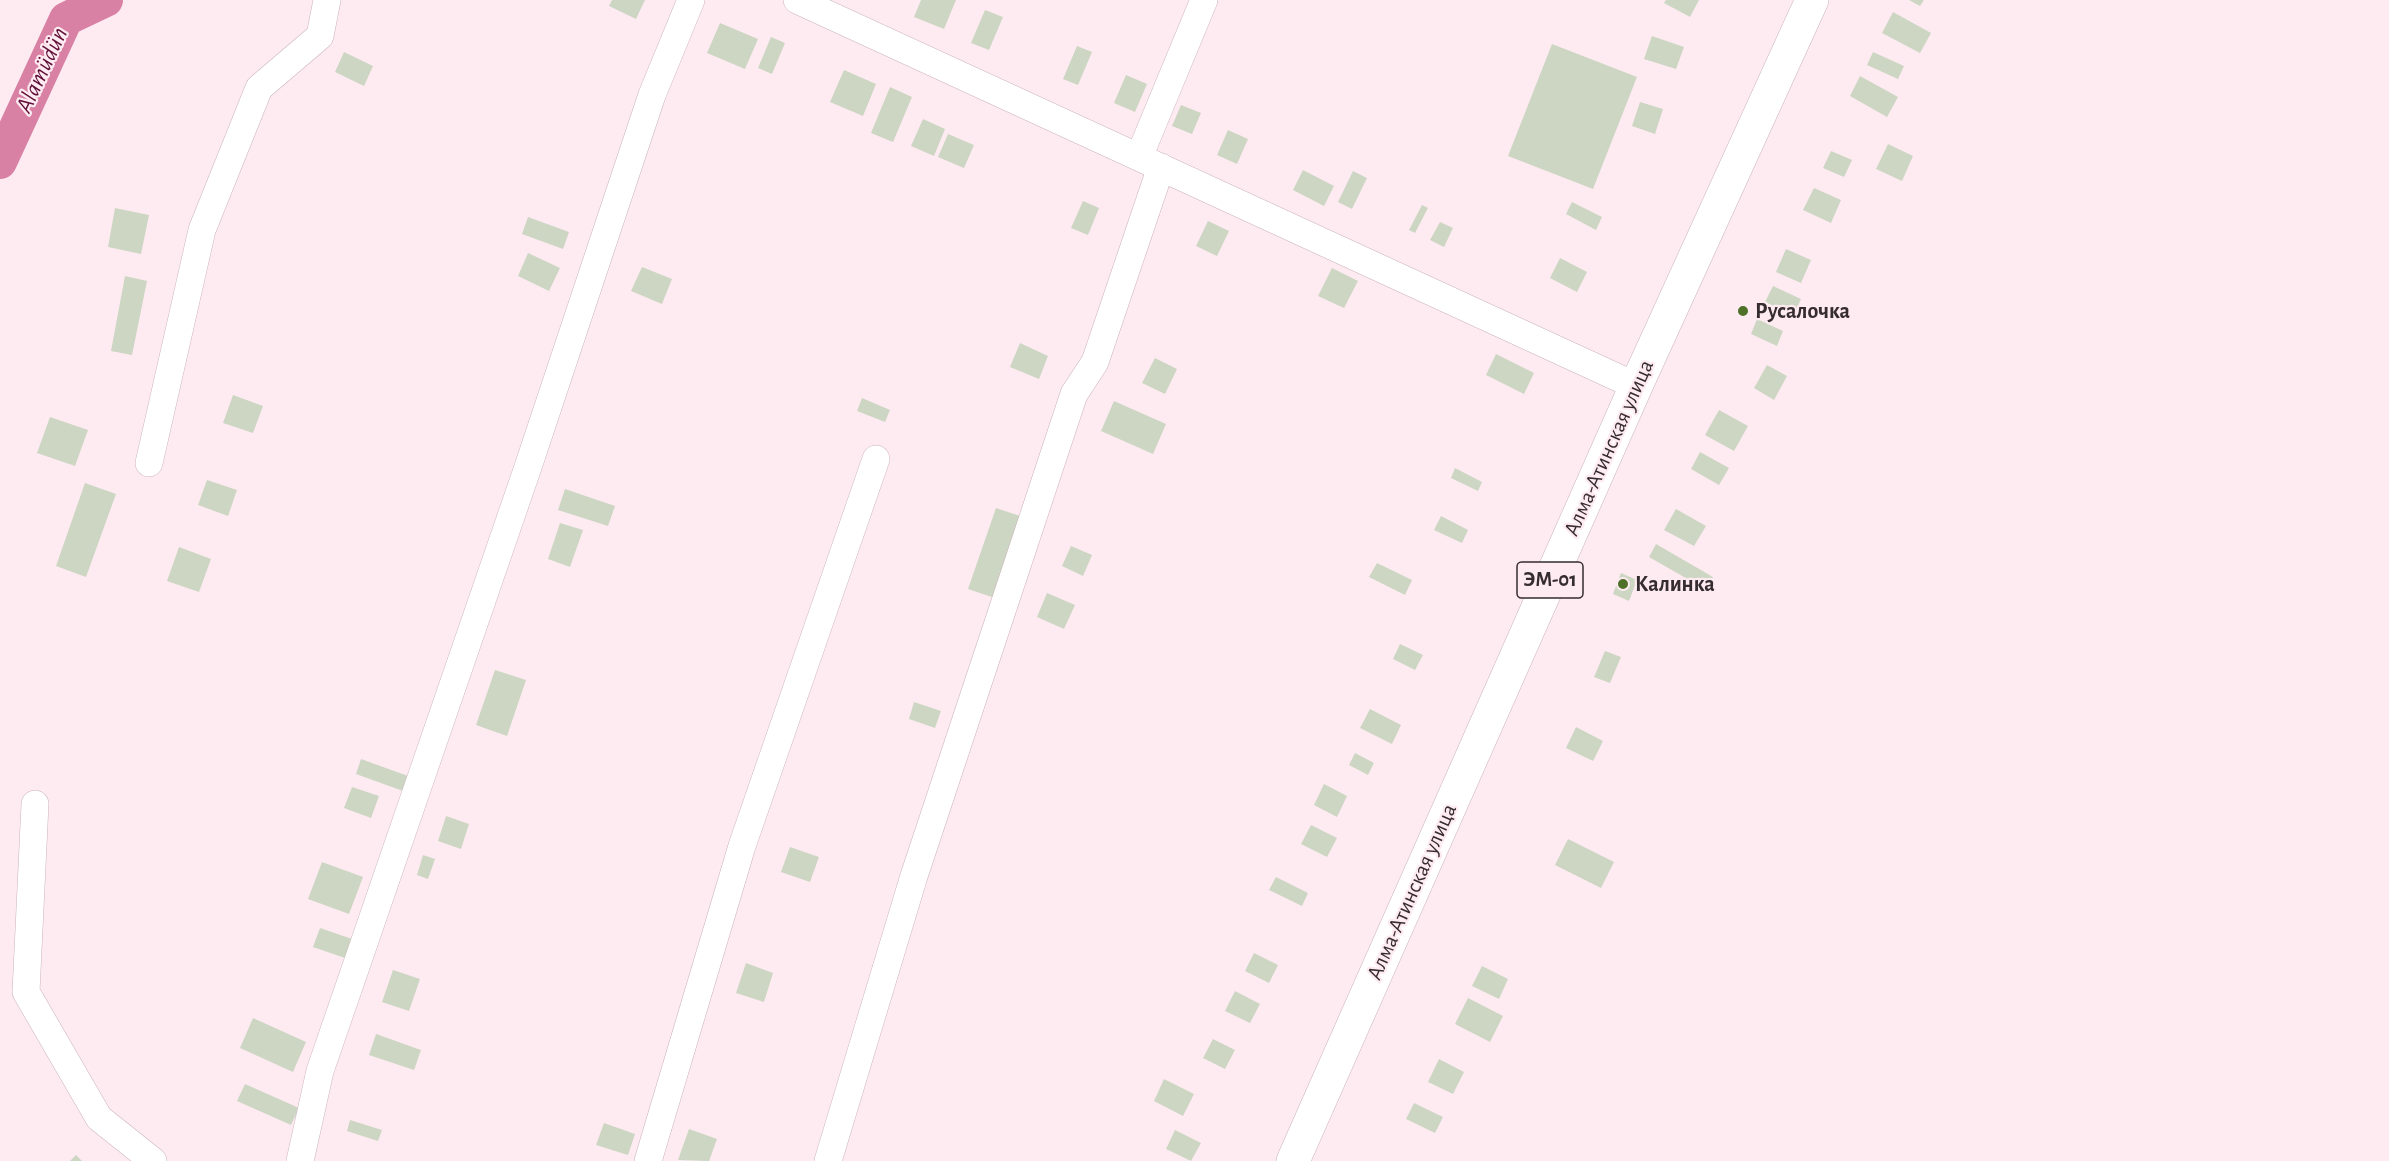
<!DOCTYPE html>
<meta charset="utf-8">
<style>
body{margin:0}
canvas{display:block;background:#feebf1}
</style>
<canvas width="2389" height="1161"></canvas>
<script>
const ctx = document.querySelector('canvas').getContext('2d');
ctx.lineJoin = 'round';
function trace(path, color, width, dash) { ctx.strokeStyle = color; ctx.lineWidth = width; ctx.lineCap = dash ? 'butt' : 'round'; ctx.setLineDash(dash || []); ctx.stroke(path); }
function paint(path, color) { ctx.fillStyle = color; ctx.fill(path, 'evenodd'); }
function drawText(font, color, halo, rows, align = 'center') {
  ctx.font = font + ' "Alegreya Sans",sans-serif'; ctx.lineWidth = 4.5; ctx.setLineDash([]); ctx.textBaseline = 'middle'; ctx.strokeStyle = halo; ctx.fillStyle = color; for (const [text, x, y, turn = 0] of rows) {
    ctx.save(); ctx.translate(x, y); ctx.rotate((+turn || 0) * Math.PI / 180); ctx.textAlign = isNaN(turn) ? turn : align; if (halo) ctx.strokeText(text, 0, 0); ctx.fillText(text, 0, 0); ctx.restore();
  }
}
const river = new Path2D(`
 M0,162L66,19L106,0`);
const building = new Path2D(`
 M612,0H645L636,19L609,6Z
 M921,0H956L944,29L914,17Z
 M1666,0H1699L1690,17L1664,3Z
 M1909,0H1924L1920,6Z
 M985,10L1003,17L989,50L971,43Z
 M1893,12L1931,33L1920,53L1882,33Z
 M720,23L758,39L745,69L707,53Z
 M1652,36L1684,47L1676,69L1644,59Z
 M771,37L785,43L772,74L758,68Z
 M1552,44L1637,77L1593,189L1508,156Z
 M1077,46L1092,52L1078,85L1063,79Z
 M344,52L373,66L364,86L335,72Z
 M1873,52L1904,66L1898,79L1867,65Z
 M844,70L876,84L863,116L830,102Z
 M1126,75L1147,84L1135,112L1114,103Z
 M1860,76L1898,97L1887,117L1850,96Z
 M890,87L912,97L893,142L871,133Z
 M1640,102L1663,109L1655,134L1632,126Z
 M1181,105L1201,113L1192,134L1172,126Z
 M923,119L945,129L934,156L911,146Z
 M1228,130L1248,139L1237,164L1217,155Z
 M948,134L974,145L964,168L938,157Z
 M1888,144L1913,156L1902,181L1876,169Z
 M1831,151L1852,160L1844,177L1823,168Z
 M1303,170L1334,186L1324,206L1293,190Z
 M1353,171L1367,178L1352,209L1338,202Z
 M1814,188L1841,200L1831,223L1803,210Z
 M1083,201L1099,208L1088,235L1071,228Z
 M1572,202L1602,217L1596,230L1566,214Z
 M1422,205L1428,208L1415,233L1409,230Z
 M115,208L149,215L141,254L108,247Z
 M528,217L569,232L563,249L522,234Z
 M1208,221L1229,231L1217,256L1196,246Z
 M1440,222L1453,228L1444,247L1430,240Z
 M1786,249L1811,260L1801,283L1776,272Z
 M528,253L560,268L549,291L518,276Z
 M1560,258L1587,272L1577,292L1550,278Z
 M642,267L672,279L662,304L631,291Z
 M1332,268L1358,281L1344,308L1318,296Z
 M125,276L147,281L132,355L111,351Z
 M1773,286L1801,299L1794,315L1765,302Z
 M1757,319L1783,331L1777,346L1751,334Z
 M1020,343L1048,356L1039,379L1010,367Z
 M1496,354L1534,373L1524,394L1486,375Z
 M1155,358L1177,369L1165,394L1142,383Z
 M1767,365L1787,376L1774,400L1754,388Z
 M233,395L263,406L253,433L223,423Z
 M862,398L890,410L885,422L857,411Z
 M1114,401L1166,424L1153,454L1101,431Z
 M1719,410L1748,426L1734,451L1705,435Z
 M50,417L88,430L75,466L37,453Z
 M1700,452L1729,468L1719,485L1691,469Z
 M1455,468L1482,482L1478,491L1451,478Z
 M207,480L237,490L228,516L198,505Z
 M85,483L116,494L86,577L56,566Z
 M565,489L615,506L608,526L558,510Z
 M996,508L1023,517L995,598L968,589Z
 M1676,509L1706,526L1694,546L1664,530Z
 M1441,516L1468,530L1462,543L1434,530Z
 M560,523L583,530L570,567L548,559Z
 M1656,544L1713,577L1705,589L1649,557Z
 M1071,546L1092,555L1083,576L1062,566Z
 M179,547L211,559L199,592L167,581Z
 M1377,563L1412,580L1405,595L1369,577Z
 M1621,573L1637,580L1629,601L1613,594Z
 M1047,593L1075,605L1064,629L1037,617Z
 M1400,644L1423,655L1415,670L1393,659Z
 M1605,651L1621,657L1610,683L1594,677Z
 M495,670L526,680L507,736L476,725Z
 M914,702L941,711L935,728L909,719Z
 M1370,709L1401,725L1392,744L1360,728Z
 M1576,727L1603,741L1593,761L1566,748Z
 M1355,753L1374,763L1368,775L1349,765Z
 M361,759L408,776L403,791L356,774Z
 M1324,784L1347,796L1337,817L1314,805Z
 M352,787L379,796L371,818L344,808Z
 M446,816L469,824L461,849L438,841Z
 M1311,825L1337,838L1327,857L1301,844Z
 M1568,839L1614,862L1601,888L1555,865Z
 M790,847L819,857L810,882L781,872Z
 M423,855L435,859L428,879L417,875Z
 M322,862L363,877L349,914L308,899Z
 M1276,877L1308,893L1302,906L1269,890Z
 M320,928L352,939L345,958L313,947Z
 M1254,953L1278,965L1269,983L1245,971Z
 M746,963L773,973L764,1002L736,993Z
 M1482,966L1508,979L1499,999L1472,986Z
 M393,970L420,979L409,1011L382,1002Z
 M1235,991L1260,1004L1250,1023L1225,1011Z
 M1468,998L1503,1016L1490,1042L1455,1024Z
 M253,1018L306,1042L293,1072L240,1048Z
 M376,1034L421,1050L414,1070L369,1055Z
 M1213,1039L1235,1050L1225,1069L1203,1058Z
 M1439,1059L1464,1072L1453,1094L1428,1082Z
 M1164,1079L1194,1094L1183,1116L1154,1101Z
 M245,1084L299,1108L291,1125L237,1101Z
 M1414,1103L1443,1117L1435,1133L1406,1119Z
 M350,1120L382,1130L378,1141L347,1131Z
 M604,1123L635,1134L628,1155L596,1145Z
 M689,1129L717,1139L709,1161L678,1160Z
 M1175,1130L1201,1143L1191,1161L1166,1149Z
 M76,1155L82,1161H70Z`);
const minor = new Path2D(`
 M797,0L1636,386
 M1139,157L1204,0
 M149,463L202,230L259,88L320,36L327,0
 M35,804L26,992L99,1118L153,1161
 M300,1161L320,1071L528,467L652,95L691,0
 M648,1161L742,846L876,459
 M828,1161L914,876L1074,394L1095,362L1161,167`);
const highway = new Path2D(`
 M1293,1161L1636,386L1812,0`);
const markers = [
 [1743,311,6,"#4e7028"],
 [1623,584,6,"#4e7028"]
];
const shields = [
 [1550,580,66]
];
const shieldNames = [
 ["ЭМ-01",1550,580]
];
const poiNames = [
 ["Русалочка",1755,311],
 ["Калинка",1635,584]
];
const streetNames = [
 ["Алма-Атинская улица",1609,448,-66],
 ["Алма-Атинская улица",1412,892,-66]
];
const waterNames = [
 ["Alamüdün",42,70,-65]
];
trace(river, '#d981a4', 34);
paint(building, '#ccd6c3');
trace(minor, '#cab3bb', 28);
trace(highway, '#cab3bb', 34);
trace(minor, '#fff', 27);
trace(highway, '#fff', 33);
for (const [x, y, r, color] of markers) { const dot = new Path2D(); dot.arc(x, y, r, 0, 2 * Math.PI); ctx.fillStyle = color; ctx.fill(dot); trace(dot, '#feebf1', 2); }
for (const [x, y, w] of shields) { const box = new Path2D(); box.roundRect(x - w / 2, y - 18, w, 36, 4.5); ctx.fillStyle = '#feebf1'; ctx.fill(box); trace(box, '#352c2f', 1.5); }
drawText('bold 21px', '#352c2f', null, shieldNames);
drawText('bold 22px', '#352c2f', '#feebf1', poiNames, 'left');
drawText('22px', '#352c2f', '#feebf1', streetNames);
drawText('italic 24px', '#5e0e37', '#feebf1', waterNames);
</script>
